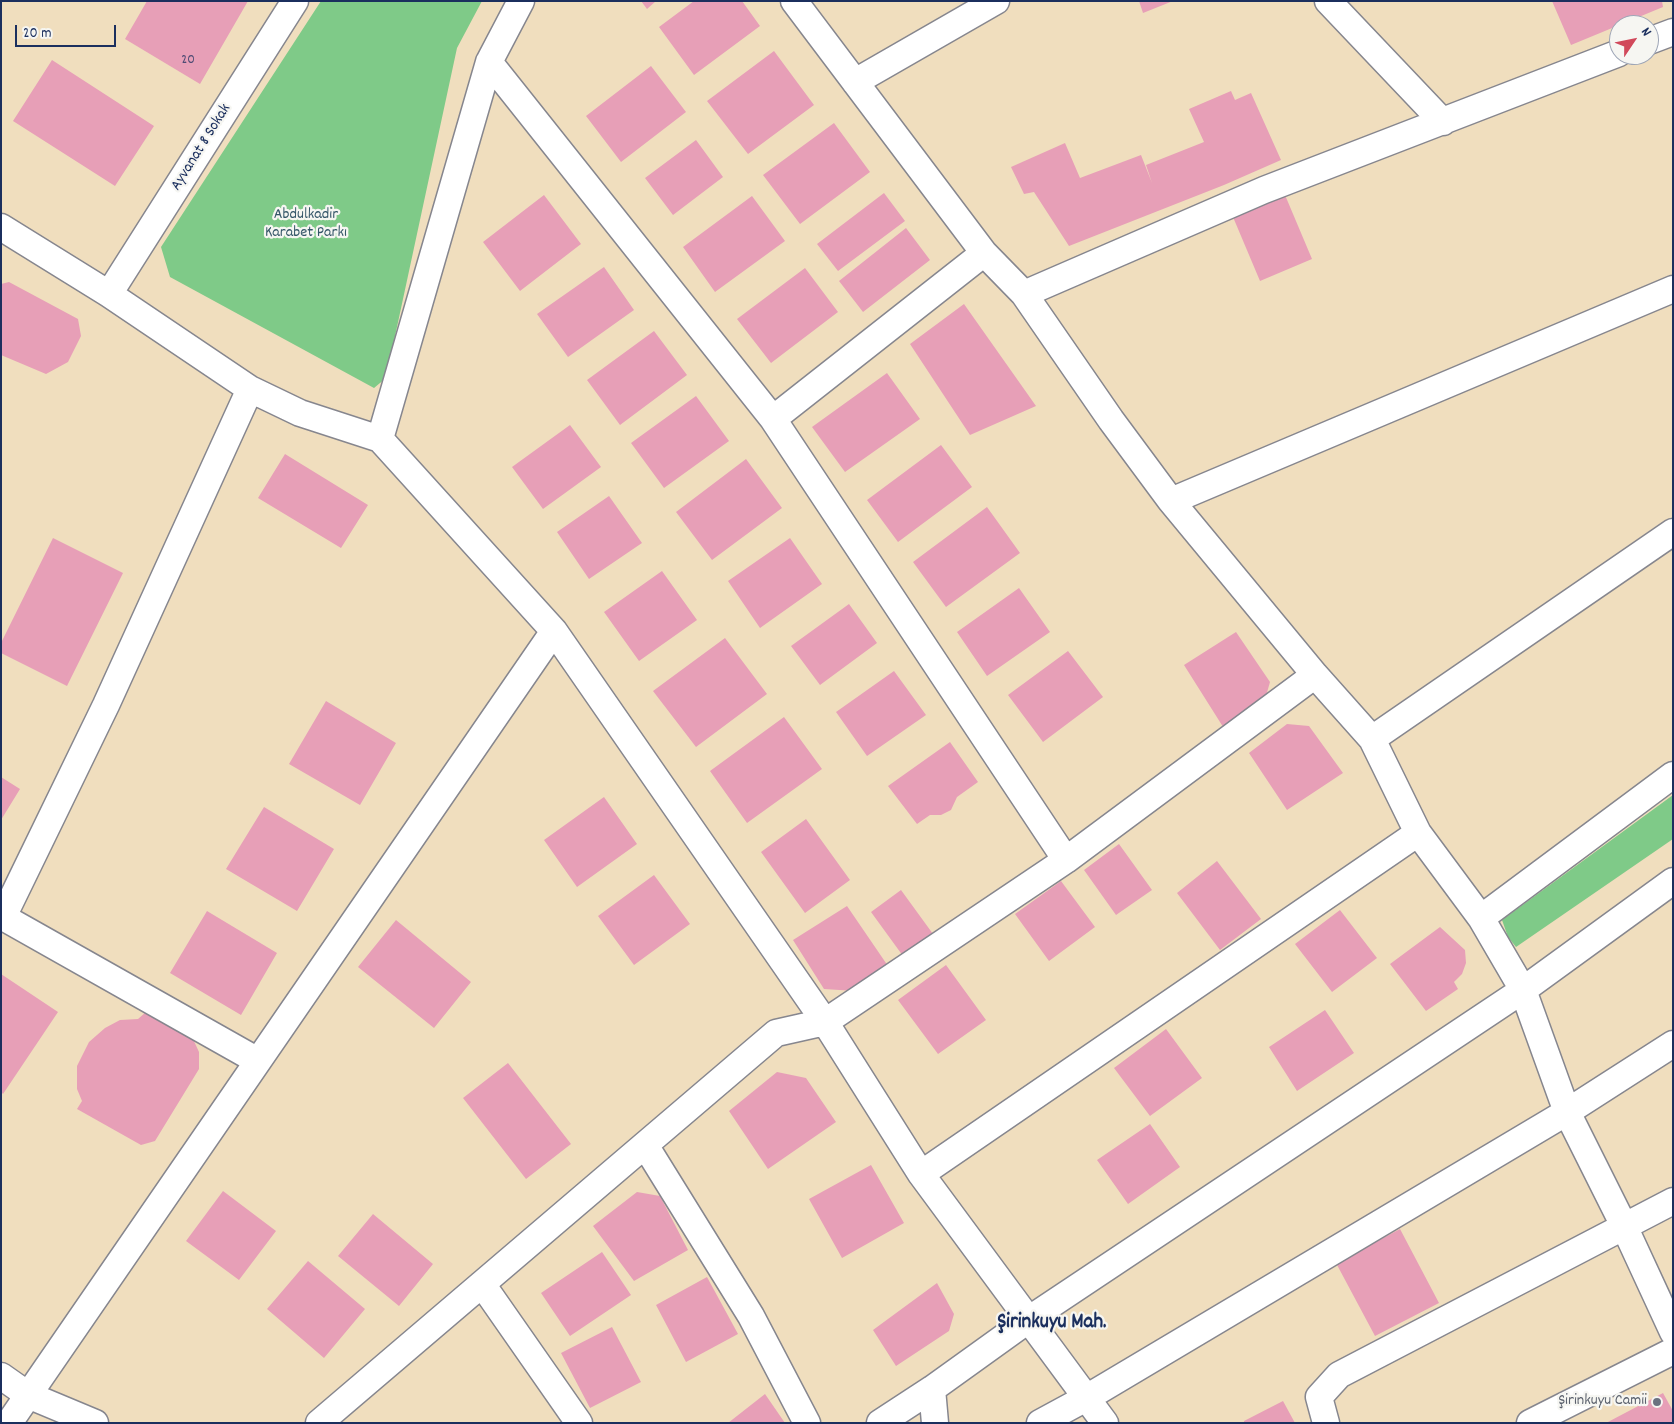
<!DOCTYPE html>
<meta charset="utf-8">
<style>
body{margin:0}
#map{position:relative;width:1674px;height:1424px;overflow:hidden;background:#f0debe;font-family:Dekko,sans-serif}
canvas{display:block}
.frame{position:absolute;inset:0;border:2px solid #1b2f5e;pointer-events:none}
.north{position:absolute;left:1609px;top:15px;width:50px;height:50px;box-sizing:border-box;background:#f6f6f2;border:1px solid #9ea6b7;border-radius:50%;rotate:56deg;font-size:14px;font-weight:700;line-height:20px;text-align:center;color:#1b2f5e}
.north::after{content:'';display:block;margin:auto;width:18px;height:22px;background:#d1495b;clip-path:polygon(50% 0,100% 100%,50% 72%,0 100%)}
.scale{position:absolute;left:15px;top:25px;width:101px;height:22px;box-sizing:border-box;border:2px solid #1b2f5e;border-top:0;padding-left:6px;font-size:15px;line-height:18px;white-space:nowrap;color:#1b2f5e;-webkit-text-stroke:4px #f6f6f2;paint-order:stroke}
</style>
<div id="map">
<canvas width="1674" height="1424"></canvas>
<div class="frame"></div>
<div class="north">N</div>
<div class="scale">20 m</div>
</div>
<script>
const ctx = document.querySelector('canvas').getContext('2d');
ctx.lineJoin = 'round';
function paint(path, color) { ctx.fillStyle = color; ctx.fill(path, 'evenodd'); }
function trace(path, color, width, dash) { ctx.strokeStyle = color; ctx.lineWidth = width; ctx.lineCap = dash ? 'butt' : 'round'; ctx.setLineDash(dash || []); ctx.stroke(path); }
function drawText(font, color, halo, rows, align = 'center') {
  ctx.font = font + ' Dekko,sans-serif'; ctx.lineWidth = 4.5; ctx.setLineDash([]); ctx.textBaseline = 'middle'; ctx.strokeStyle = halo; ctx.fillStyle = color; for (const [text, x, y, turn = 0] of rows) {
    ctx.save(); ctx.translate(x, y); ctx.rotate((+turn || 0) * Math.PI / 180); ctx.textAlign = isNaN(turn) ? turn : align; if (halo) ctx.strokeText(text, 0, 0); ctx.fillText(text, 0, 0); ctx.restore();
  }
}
const green = new Path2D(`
 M321,1H482L457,48L386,378L374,388L170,277L161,247Z
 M1673,795V839L1516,947L1508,937L1502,920Z`);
const building = new Path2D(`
 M147,1H248L200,84L125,39Z
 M641,1H656L647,9Z
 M694,1H742L760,26L694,75L659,27Z
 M1139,1H1173L1143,13Z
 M1552,1H1662L1663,7L1571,45Z
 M774,51L814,105L748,154L707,101Z
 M52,60L154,126L115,186L13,121Z
 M651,66L686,112L621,162L586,116Z
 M1231,91L1235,100L1251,93L1281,160L1224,185L1069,246L1034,192L1024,194L1011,167L1065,143L1080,178L1141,155L1152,183L1146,165L1204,142L1189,109Z
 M834,123L870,172L800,224L763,175Z
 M696,140L723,177L673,215L645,178Z
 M884,193L905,221L838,271L817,244Z
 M544,195L581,244L520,291L483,242Z
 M1285,195L1312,259L1260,281L1233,217Z
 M752,196L785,241L715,292L683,247Z
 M906,228L930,260L863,312L839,281Z
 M604,267L634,310L568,357L537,314Z
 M805,268L838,312L771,363L737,319Z
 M9,282L78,319L81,336L68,362L46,374L1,355V284Z
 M964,304L1036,406L970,435L910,344Z
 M654,331L687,375L620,425L587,380Z
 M887,373L920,419L845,472L812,427Z
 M696,396L729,441L664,488L631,443Z
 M570,425L601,467L543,509L512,467Z
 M941,445L972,487L898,542L867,500Z
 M285,454L368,505L341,548L258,498Z
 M746,459L782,508L712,560L676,512Z
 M609,496L642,543L589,579L557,532Z
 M987,507L1020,553L946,607L913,562Z
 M53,538L123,573L67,686L1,653V643Z
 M790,538L822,584L760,628L728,581Z
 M662,571L697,620L639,661L604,612Z
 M1019,588L1050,632L987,676L957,632Z
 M849,604L877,643L820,685L791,646Z
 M1236,632L1270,682L1264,703L1225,730L1184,665Z
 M725,638L767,694L696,747L653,691Z
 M1068,651L1103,697L1043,742L1008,695Z
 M894,671L926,715L867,756L836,712Z
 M326,701L396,743L360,805L289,764Z
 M784,717L822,769L747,823L710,771Z
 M1287,724L1309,726L1343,773L1287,810L1249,753Z
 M950,742L978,782L957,797L951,810L941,815H930L917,824L888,786Z
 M1,777L20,789L1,820Z
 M604,797L637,844L577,887L544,840Z
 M264,807L334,849L297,911L226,869Z
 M806,819L850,880L805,913L761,852Z
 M1119,844L1152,890L1116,915L1084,870Z
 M1217,861L1261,919L1220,950L1177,893Z
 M654,875L690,924L634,965L598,916Z
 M1061,881L1095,927L1049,961L1015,914Z
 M901,890L933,934L903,956L871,912Z
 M847,906L888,966L855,991L824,989L793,940Z
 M1340,910L1377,958L1332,992L1295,944Z
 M207,911L277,953L241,1015L170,973Z
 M396,920L471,982L434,1028L358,967Z
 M1440,927L1465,950L1466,963L1462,974L1454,982L1458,989L1426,1011L1390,964Z
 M946,965L986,1020L938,1054L898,1000Z
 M1,974L58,1012L3,1094L1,1092Z
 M1325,1010L1354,1053L1297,1091L1269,1047Z
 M146,1012L193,1039L199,1052V1069L155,1141L141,1145L77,1109L82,1101L77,1089V1066L89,1042L105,1028L120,1020L138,1019Z
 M1166,1029L1202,1078L1150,1116L1114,1068Z
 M508,1063L571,1144L526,1179L463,1098Z
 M777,1072L806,1078L836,1122L768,1169L729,1111Z
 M1150,1124L1180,1167L1128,1204L1097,1160Z
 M871,1165L904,1223L842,1258L809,1199Z
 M223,1191L276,1231L239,1280L186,1241Z
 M637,1192L660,1196L688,1250L634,1281L593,1226Z
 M373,1214L433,1264L399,1306L338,1256Z
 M1400,1229L1439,1303L1375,1336L1336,1263Z
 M602,1252L631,1295L570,1336L541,1293Z
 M308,1261L365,1309L324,1358L267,1309Z
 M707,1277L738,1334L686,1362L656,1305Z
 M937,1283L954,1314L949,1331L896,1366L873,1330Z
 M612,1327L641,1382L590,1408L561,1353Z
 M1663,1393L1673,1411V1423H1606Z
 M765,1394L785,1423H728Z
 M1283,1401L1295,1423H1244V1421Z`);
const minor = new Path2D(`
 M794,1L984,253L1024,294L1111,420L1171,501L1315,675L1372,739L1418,833L1481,918L1523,990L1567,1112L1624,1226L1673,1332
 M1328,1L1443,122
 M1649,41L1673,32
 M489,62L773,419L1066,860
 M855,82L996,1
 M1,227L109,294L250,389L300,413L380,439L554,631L825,1022L921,1174L1105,1423
 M109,294L295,1
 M1024,294L1264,190L1619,53
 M773,419L984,253
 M380,439L489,62L521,1
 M1171,501L1673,289
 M1372,739L1673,532
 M1,916L258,1061
 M3,917L106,705L250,389
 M1481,918L1673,775
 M645,1145L751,1316L807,1423
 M921,1174L1418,833
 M482,1284L579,1423
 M1,1376L28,1395L95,1423
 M932,1389L935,1423
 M9,1423L554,631
 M319,1423L776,1033L825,1022L1066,860L1315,675
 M880,1423L932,1389L1028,1320L1523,990L1673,881
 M1040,1423L1088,1397L1567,1112L1673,1044
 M1326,1423L1319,1397L1339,1375L1673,1201
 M1530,1423L1673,1351`);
const markers = [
 [1657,1402,5,"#6b7280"]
];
const numberNames = [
 ["20",188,61]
];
const streetNames = [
 ["Ayvanat 8 Sokak",202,148,-58]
];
const parkNames = [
 ["Abdulkadir",306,216],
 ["Karabet Parkı",306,234]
];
const worshipNames = [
 ["Şirinkuyu Camii",1647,1402]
];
const districtNames = [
 ["Şirinkuyu Mah.",1052,1324]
];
paint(green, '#7fca88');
paint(building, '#e79fb7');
trace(minor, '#86868e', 29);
trace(minor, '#fff', 26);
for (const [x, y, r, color] of markers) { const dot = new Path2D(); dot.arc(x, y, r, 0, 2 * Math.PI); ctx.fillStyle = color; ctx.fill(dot); trace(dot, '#f6f6f2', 2); }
drawText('14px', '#4e4b74', null, numberNames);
drawText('16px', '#1b2f5e', '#f6f6f2', streetNames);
drawText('16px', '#345668', '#f6f6f2', parkNames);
drawText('16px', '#5b616d', '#f6f6f2', worshipNames, 'right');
drawText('bold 21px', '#1b2f5e', '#f6f6f2', districtNames);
</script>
